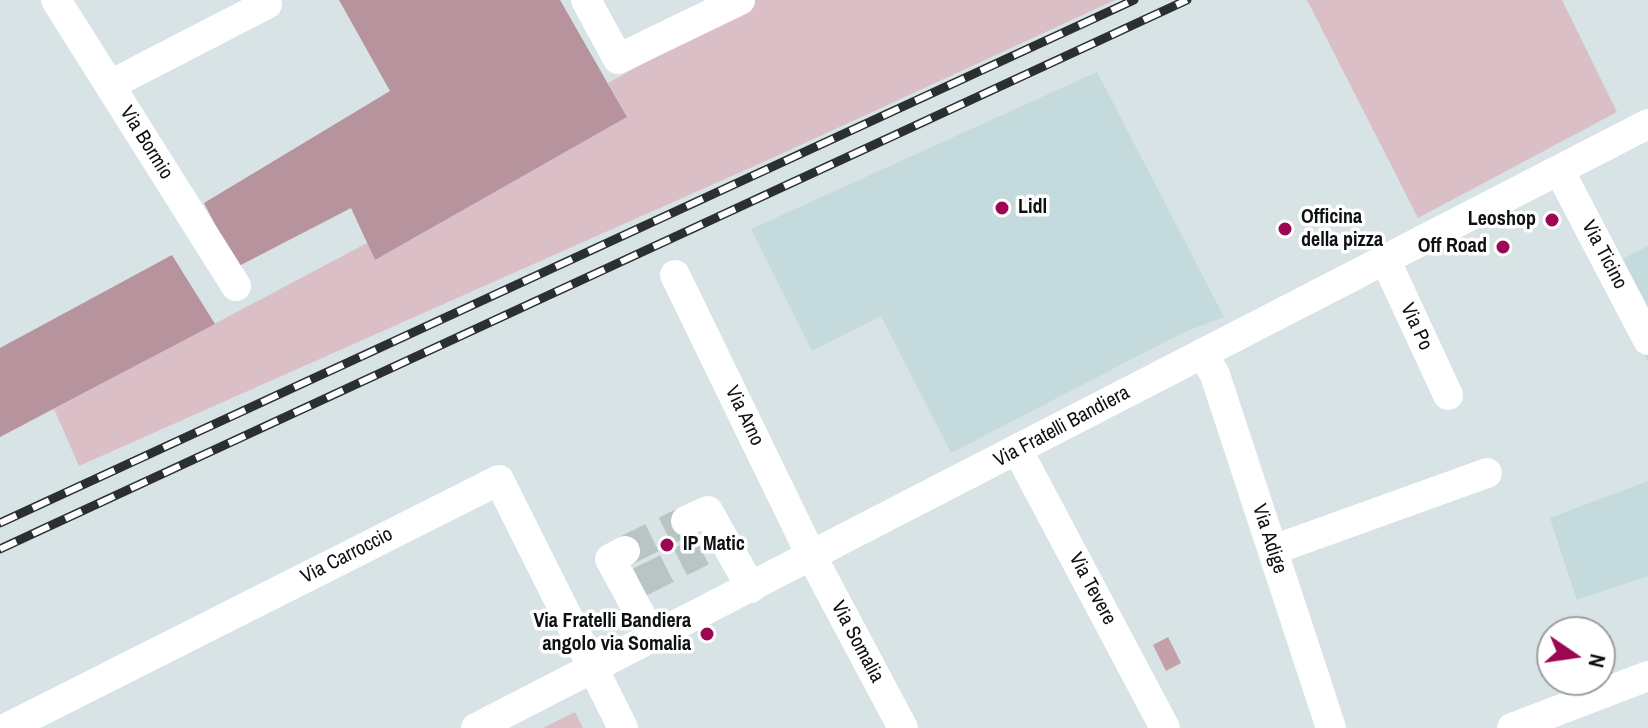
<!DOCTYPE html>
<style>
body{margin:0}
#map{position:relative;width:1648px;height:728px;overflow:hidden;background:#d7e3e4;font-family:"Archivo Narrow",sans-serif}
canvas{display:block}
.north{position:absolute;left:1536px;top:616px;width:80px;height:80px;box-sizing:border-box;background:#fff;border:2px solid #9ea0a0;border-radius:50%;rotate:103deg;font-size:22px;font-weight:700;line-height:32px;text-align:center;color:#0d1112}
.north::after{content:'';display:block;margin:auto;width:28px;height:36px;background:#9c0653;clip-path:polygon(50% 0,100% 100%,50% 72%,0 100%)}
</style>
<div id="map">
<canvas width="1648" height="728"></canvas>
<div class="north">N</div>
</div>
<script>
const ctx = document.querySelector('canvas').getContext('2d');
ctx.lineJoin = 'round';
function paint(path, color) { ctx.fillStyle = color; ctx.fill(path, 'evenodd'); }
function trace(path, color, width, dash) { ctx.strokeStyle = color; ctx.lineWidth = width; ctx.lineCap = dash ? 'butt' : 'round'; ctx.setLineDash(dash || []); ctx.stroke(path); }
function drawText(font, color, halo, rows, align = 'center') {
  ctx.font = font + ' "Archivo Narrow",sans-serif'; ctx.lineWidth = 7; ctx.setLineDash([]); ctx.textBaseline = 'middle'; ctx.strokeStyle = halo; ctx.fillStyle = color; for (const [text, x, y, turn = 0] of rows) {
    ctx.save(); ctx.translate(x, y); ctx.rotate((+turn || 0) * Math.PI / 180); ctx.textAlign = isNaN(turn) ? turn : align; if (halo) ctx.strokeText(text, 0, 0); ctx.fillText(text, 0, 0); ctx.restore();
  }
}
const built = new Path2D(`
 M1097,72L1224,317L1182,333L951,453L881,316L812,351L751,229Z
 M1648,246V362L1601,270Z
 M1648,481V576L1577,600L1550,518Z`);
const green = new Path2D(`
 M746,0H1115L779,155L79,466L54,409L367,243L375,260L627,117L608,83L717,23Z
 M1307,0H1562L1617,112L1418,218Z
 M575,712L583,728H543Z`);
const forest = new Path2D(`
 M339,0H560L627,117L375,260L351,208L237,267L204,203L390,91Z
 M172,255L215,324L0,437V348Z`);
const water = new Path2D(`
 M1168,637L1181,663L1166,671L1153,645Z`);
const minorTunnel = new Path2D(`
 M625,551L686,521
 M640,582L702,551`);
const minor = new Path2D(`
 M56,0L236,286
 M586,0L618,59L740,0
 M110,85L267,4L265,0
 M1559,170L1648,340
 M1385,259L1448,395
 M675,275L812,557L903,728
 M1203,353L1215,375L1331,728
 M1018,451L1165,728
 M686,521L708,511L751,588
 M1273,550L1487,473
 M625,551L610,559L653,638
 M7,728L499,480L623,728
 M476,728L1648,124
 M1512,728L1648,676`);
const rail = new Path2D(`
 M0,523L1134,0
 M0,549L1187,0`);
const markers = [
 [1002,208,8,"#9c0653"],
 [1552,220,8,"#9c0653"],
 [1285,229,8,"#9c0653"],
 [1503,247,8,"#9c0653"],
 [667,545,8,"#9c0653"],
 [707,634,8,"#9c0653"]
];
const streetNames = [
 ["Via Bormio",146,143,58],
 ["Via Ticino",1604,255,62],
 ["Via Po",1416,327,65],
 ["Via Arno",744,416,64],
 ["Via Fratelli Bandiera",1062,427,-28],
 ["Via Adige",1269,539,72],
 ["Via Carroccio",347,556,-27],
 ["Via Tevere",1092,589,62],
 ["Via Somalia",857,642,62]
];
const poiNames = [
 ["Lidl",1018,208],
 ["Officina",1301,218],
 ["della pizza",1301,241],
 ["Leoshop",1536,220,"right"],
 ["Off Road",1487,247,"right"],
 ["IP Matic",683,545],
 ["Via Fratelli Bandiera",691,622,"right"],
 ["angolo via Somalia",691,645,"right"]
];
paint(built, '#c4dadc');
paint(green, '#dabfc6');
paint(forest, '#b7939d');
paint(water, '#c4a0aa');
trace(minorTunnel, '#b9c4c4', 30, [30, 15]);
trace(minor, '#fff', 30);
trace(rail, '#2a2f30', 9);
trace(rail, '#fff', 6, [18]);
for (const [x, y, r, color] of markers) { const dot = new Path2D(); dot.arc(x, y, r, 0, 2 * Math.PI); ctx.fillStyle = color; ctx.fill(dot); trace(dot, '#fff', 3); }
drawText('20px', '#0d1112', '#fff', streetNames);
drawText('bold 20px', '#0d1112', '#fff', poiNames, 'left');
</script>
